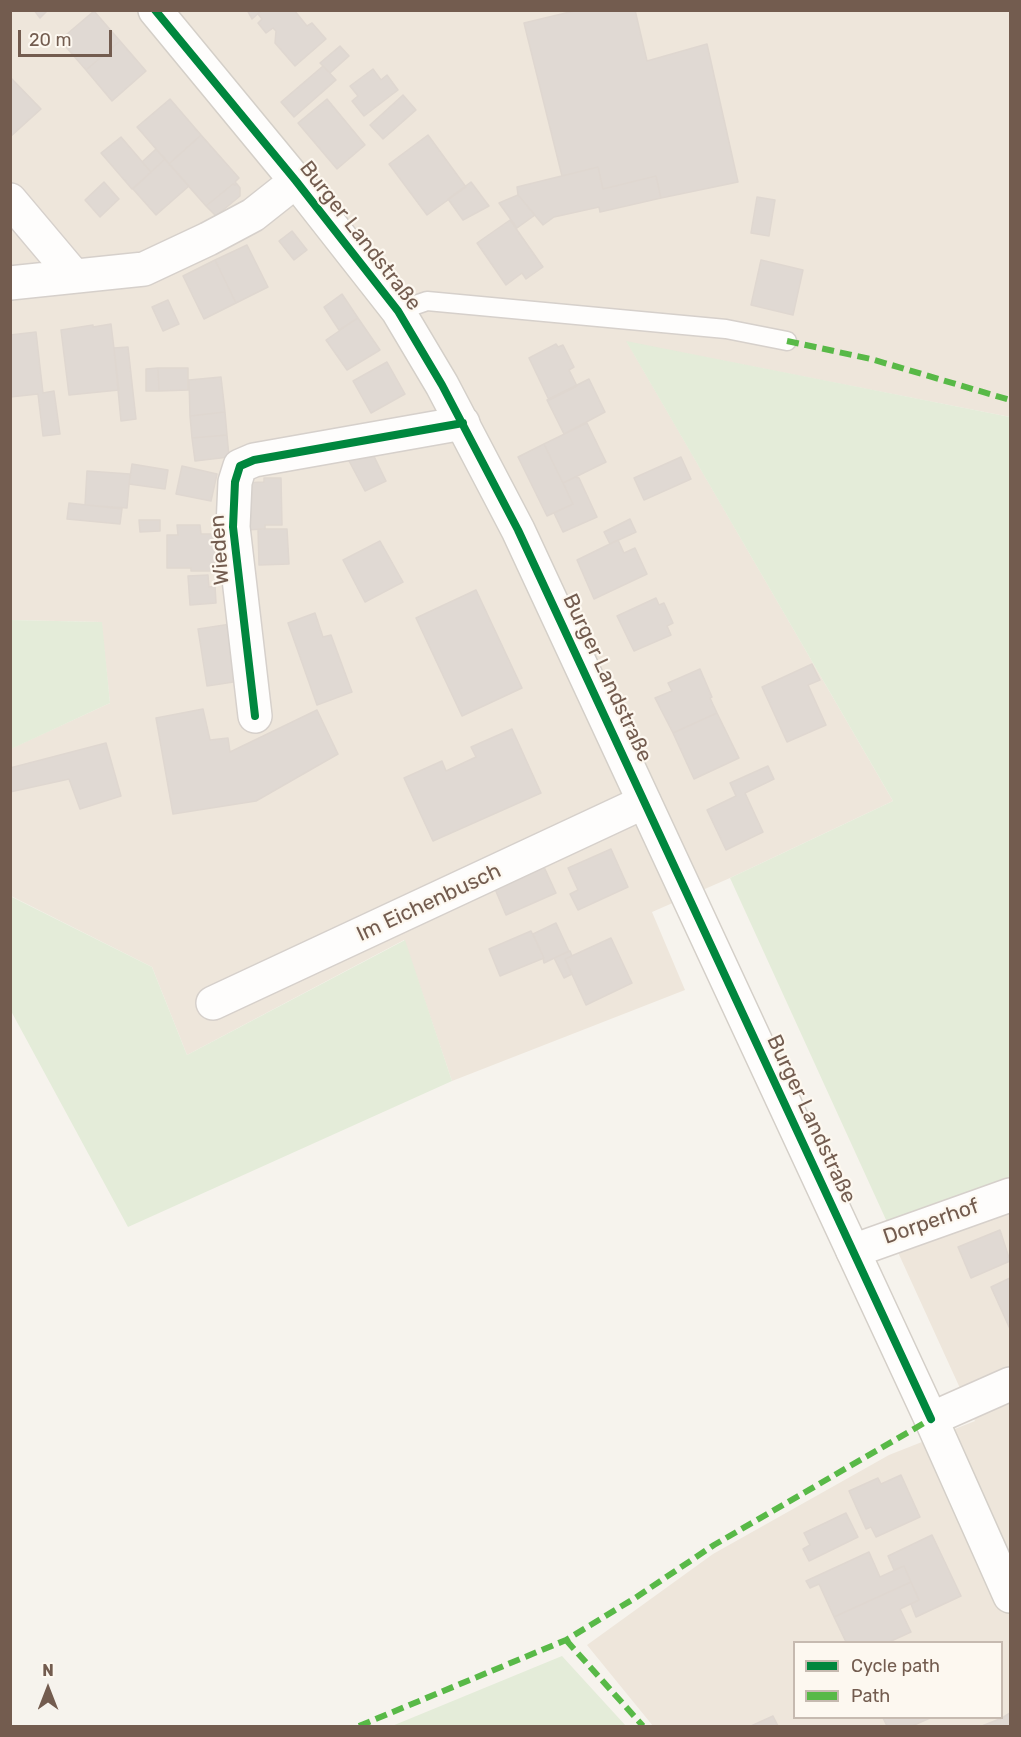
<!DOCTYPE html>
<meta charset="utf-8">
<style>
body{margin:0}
#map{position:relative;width:1021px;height:1737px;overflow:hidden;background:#f6f3ed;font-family:Rubik,sans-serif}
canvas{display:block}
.frame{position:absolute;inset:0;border:12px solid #735c4f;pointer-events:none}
.legend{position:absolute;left:793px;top:1641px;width:210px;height:78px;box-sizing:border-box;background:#fdf8f0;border:2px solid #c6bab0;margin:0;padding:8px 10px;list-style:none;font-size:18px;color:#735c4f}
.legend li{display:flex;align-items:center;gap:12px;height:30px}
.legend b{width:30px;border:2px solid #c6bab0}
.north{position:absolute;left:18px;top:1659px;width:60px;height:60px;-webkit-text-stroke:4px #fdf8f0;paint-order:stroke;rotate:0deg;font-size:16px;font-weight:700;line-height:24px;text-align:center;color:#735c4f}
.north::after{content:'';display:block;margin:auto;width:21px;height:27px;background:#735c4f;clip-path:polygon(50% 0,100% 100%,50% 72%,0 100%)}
.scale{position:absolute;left:18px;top:30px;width:94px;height:27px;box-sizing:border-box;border:3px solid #735c4f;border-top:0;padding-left:8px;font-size:18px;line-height:21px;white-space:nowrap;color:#735c4f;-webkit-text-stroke:4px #fdf8f0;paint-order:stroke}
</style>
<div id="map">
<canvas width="1021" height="1737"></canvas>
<div class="frame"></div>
<ul class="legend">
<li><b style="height:8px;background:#00873e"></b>Cycle path</li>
<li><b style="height:8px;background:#58b947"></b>Path</li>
</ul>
<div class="north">N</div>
<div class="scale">20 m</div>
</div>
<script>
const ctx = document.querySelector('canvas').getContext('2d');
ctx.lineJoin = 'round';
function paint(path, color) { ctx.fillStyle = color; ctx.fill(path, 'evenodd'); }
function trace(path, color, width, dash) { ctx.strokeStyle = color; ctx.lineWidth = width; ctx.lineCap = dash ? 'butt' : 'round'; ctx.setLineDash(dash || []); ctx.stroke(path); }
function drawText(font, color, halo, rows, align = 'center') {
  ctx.font = font + ' Rubik,sans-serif'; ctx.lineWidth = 4.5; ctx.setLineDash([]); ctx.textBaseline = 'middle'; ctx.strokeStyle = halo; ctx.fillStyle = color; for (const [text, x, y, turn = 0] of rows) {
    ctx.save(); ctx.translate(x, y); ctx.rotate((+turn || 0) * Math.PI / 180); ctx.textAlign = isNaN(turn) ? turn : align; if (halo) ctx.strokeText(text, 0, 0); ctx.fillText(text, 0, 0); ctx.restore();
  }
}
const residential = new Path2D(`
 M11,11H1010V417L627,342L893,801L730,878L652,912L685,990L452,1081L404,940L187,1055L152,967L11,896L10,749L110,703L101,622L11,620Z
 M1010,1210V1726H653L587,1645L713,1554L889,1455L975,1421L896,1248ZM794,1642H1002V1718H794Z`);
const green = new Path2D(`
 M626,341L1010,417V1180L887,1222L730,878L893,801Z
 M11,620L102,622L110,703L11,749Z
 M10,896L152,967L187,1055L405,940L452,1081L128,1227L11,1011Z
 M562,1656L626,1726H392Z`);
const building = new Path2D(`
 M34,10H48L40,18Z
 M247,10H262L252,19Z
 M262,10H294L307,26L312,23L326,39L295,66L275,43L276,31L273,28L266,33L258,23L262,19L258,14Z
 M578,10H635L647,61L707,44L738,182L661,198L656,176L603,189L598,167L562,176L524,23Z
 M94,11L120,41L86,70L60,40Z
 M120,41L146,71L112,101L86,70Z
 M340,46L349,56L330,73L320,63Z
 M323,66L336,80L294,117L281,102Z
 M373,69L381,80L387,75L398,90L364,116L352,101L358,96L350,86Z
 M10,77L41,109L10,137Z
 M403,95L416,110L383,139L370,125Z
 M170,99L201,135L169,164L137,127Z
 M327,99L365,145L337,169L298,123Z
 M201,135L239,178L235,182L237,184L235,185L233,184L206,206L169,164Z
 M428,135L466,187L427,215L389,164Z
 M121,137L151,172L132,189L101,153Z
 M156,149L165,159L151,172L142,162Z
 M165,159L189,186L156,215L133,189Z
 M598,167L603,189L656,176L661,198L600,212L599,207L554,217L543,225L518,195L517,187Z
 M104,182L119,199L100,217L85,200Z
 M471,182L489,206L463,220L448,199Z
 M233,184L235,185L237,184L240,188V196L216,216L206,206Z
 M518,195L535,215L517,228L499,203Z
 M757,197L775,200L769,236L751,233Z
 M510,220L543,267L526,279L522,273L506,285L477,243Z
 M292,231L307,250L294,260L279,241Z
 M247,245L268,287L236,303L215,260Z
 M215,260L236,303L204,319L183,276Z
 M761,260L803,270L793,315L751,305Z
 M342,294L358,318L339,330L324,307Z
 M168,300L179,324L163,331L152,307Z
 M358,318L380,350L347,370L326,340Z
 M111,324L119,390L69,395L61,330L93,325V327Z
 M36,332L43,393L54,391L60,434L43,436L38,394L10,397V335Z
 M556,344L558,347L563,345L574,367L569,370L577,386L549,400L529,358Z
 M128,347L136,419L121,421L114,348Z
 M387,362L405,394L371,413L353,381Z
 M158,368H188V390L159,391Z
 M158,368L159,391H146V369Z
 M221,377L225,412L190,416L189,380Z
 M589,379L605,412L564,434L547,400Z
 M225,412L227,435L192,438L190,416Z
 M587,423L606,462L563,483L544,444Z
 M227,435L229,457L195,461L192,438Z
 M544,444L573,504L547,516L518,457Z
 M370,448L386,481L365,491L348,459Z
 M681,457L691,479L644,500L634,478Z
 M132,464L168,470L165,489L129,484Z
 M182,466L217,474L211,501L176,494Z
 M87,471L130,474L127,508L85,505Z
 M575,477L579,478L597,517L563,532L554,513L573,504L563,483Z
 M264,478H281L282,525H265V529L244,530L242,483L264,482Z
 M69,503L122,509L120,524L67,519Z
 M630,519L636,532L610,544L604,532Z
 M139,520H160V531L140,532Z
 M177,525H200L201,534H215V571H191V568H167V535H178Z
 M258,529H287L289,564L259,565Z
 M618,540L624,553L635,548L647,574L594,599L577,560Z
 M380,541L403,582L365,602L343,560Z
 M208,575L209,587L215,586L216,603L190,605L188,576Z
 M476,590L522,688L462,716L416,618Z
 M656,598L659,605L664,603L673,623L667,626L671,635L634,651L617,616Z
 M315,613L323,637L331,635L352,692L317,705L288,623Z
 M231,624L240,681L207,686L198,629Z
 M812,664L820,680L808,685L826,725L787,742L762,687Z
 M700,669L712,697L710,698L717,713L673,733L655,698L672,691L668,683Z
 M203,709L210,740L228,738L230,752L317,710L338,754L256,801L173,814L156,718Z
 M717,713L739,758L694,779L673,733Z
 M512,729L541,793L433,841L404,778L442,761L446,771L476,757L471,747Z
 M106,743L121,796L80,809L69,779L10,792V768Z
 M768,766L774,779L745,793L763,832L726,850L707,810L736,796L730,783Z
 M611,849L628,887L578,910L570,894L578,890L568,868Z
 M544,867L556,893L506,915L495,889Z
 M556,923L569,951L544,963L543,958H544L533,934Z
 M531,931L544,958L500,976L489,949Z
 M611,938L632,983L586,1005L565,959Z
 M570,951L572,956L565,959L572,974L564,978L554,958Z
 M1000,1230L1010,1261L971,1278L958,1247Z
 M1010,1278V1329L991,1287Z
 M901,1475L920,1517L876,1537L871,1527L866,1529L849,1491L878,1478L881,1484Z
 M846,1513L858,1537L809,1561L803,1549L810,1545L804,1533Z
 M932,1535L961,1596L916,1617L911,1604L919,1600L904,1566L894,1570L888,1556Z
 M869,1552L880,1577L904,1566L911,1582L834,1617L819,1584L810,1588L806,1581Z
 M911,1582L919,1600L900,1609L911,1632L889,1642H846L834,1617Z
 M1010,1713V1726H982L1002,1718Z
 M773,1716L778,1726H751Z
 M883,1718H930L912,1726H887Z`);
const service = new Path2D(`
 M398,311L427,301L726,329L787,341`);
const minor = new Path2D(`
 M10,200L74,276
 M10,283L144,269L208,239L253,215L296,181
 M255,716L233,527L235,482L240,466L254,460L463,423
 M213,1003L644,802
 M853,1251L1010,1195
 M931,1419L1010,1384`);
const secondary = new Path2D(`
 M155,10L296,181L398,311L442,385L518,530L931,1419L1010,1596`);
const quiet = new Path2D(`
 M787,341L871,359L1010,400
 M566,1640L643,1726
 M359,1726L566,1640L635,1598L714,1545L931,1419`);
const cycleway = new Path2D(`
 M155,10L296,181L398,311L442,385L518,530L931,1419
 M255,716L233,527L235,482L240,466L254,460L463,423`);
const streetNames = [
 ["Burger Landstraße",360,236,52],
 ["Wieden",220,550,-94],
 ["Burger Landstraße",607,678,65],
 ["Im Eichenbusch",429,903,-25],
 ["Burger Landstraße",811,1119,65],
 ["Dorperhof",931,1222,-19]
];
paint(residential, '#eee6db');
paint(green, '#e4ecd9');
paint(building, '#e0d9d3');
trace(building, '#dfd7d0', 1.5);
trace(service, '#d6d0cb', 21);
trace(minor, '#d6d0cb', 36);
trace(secondary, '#d4cfc8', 36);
trace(service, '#fefdfc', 18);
trace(minor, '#fefdfc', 33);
trace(secondary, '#fefdfc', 33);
trace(quiet, '#58b947', 6, [12, 6]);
trace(cycleway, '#00873e', 8);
drawText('21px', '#735c4f', '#fdf8f0', streetNames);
</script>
